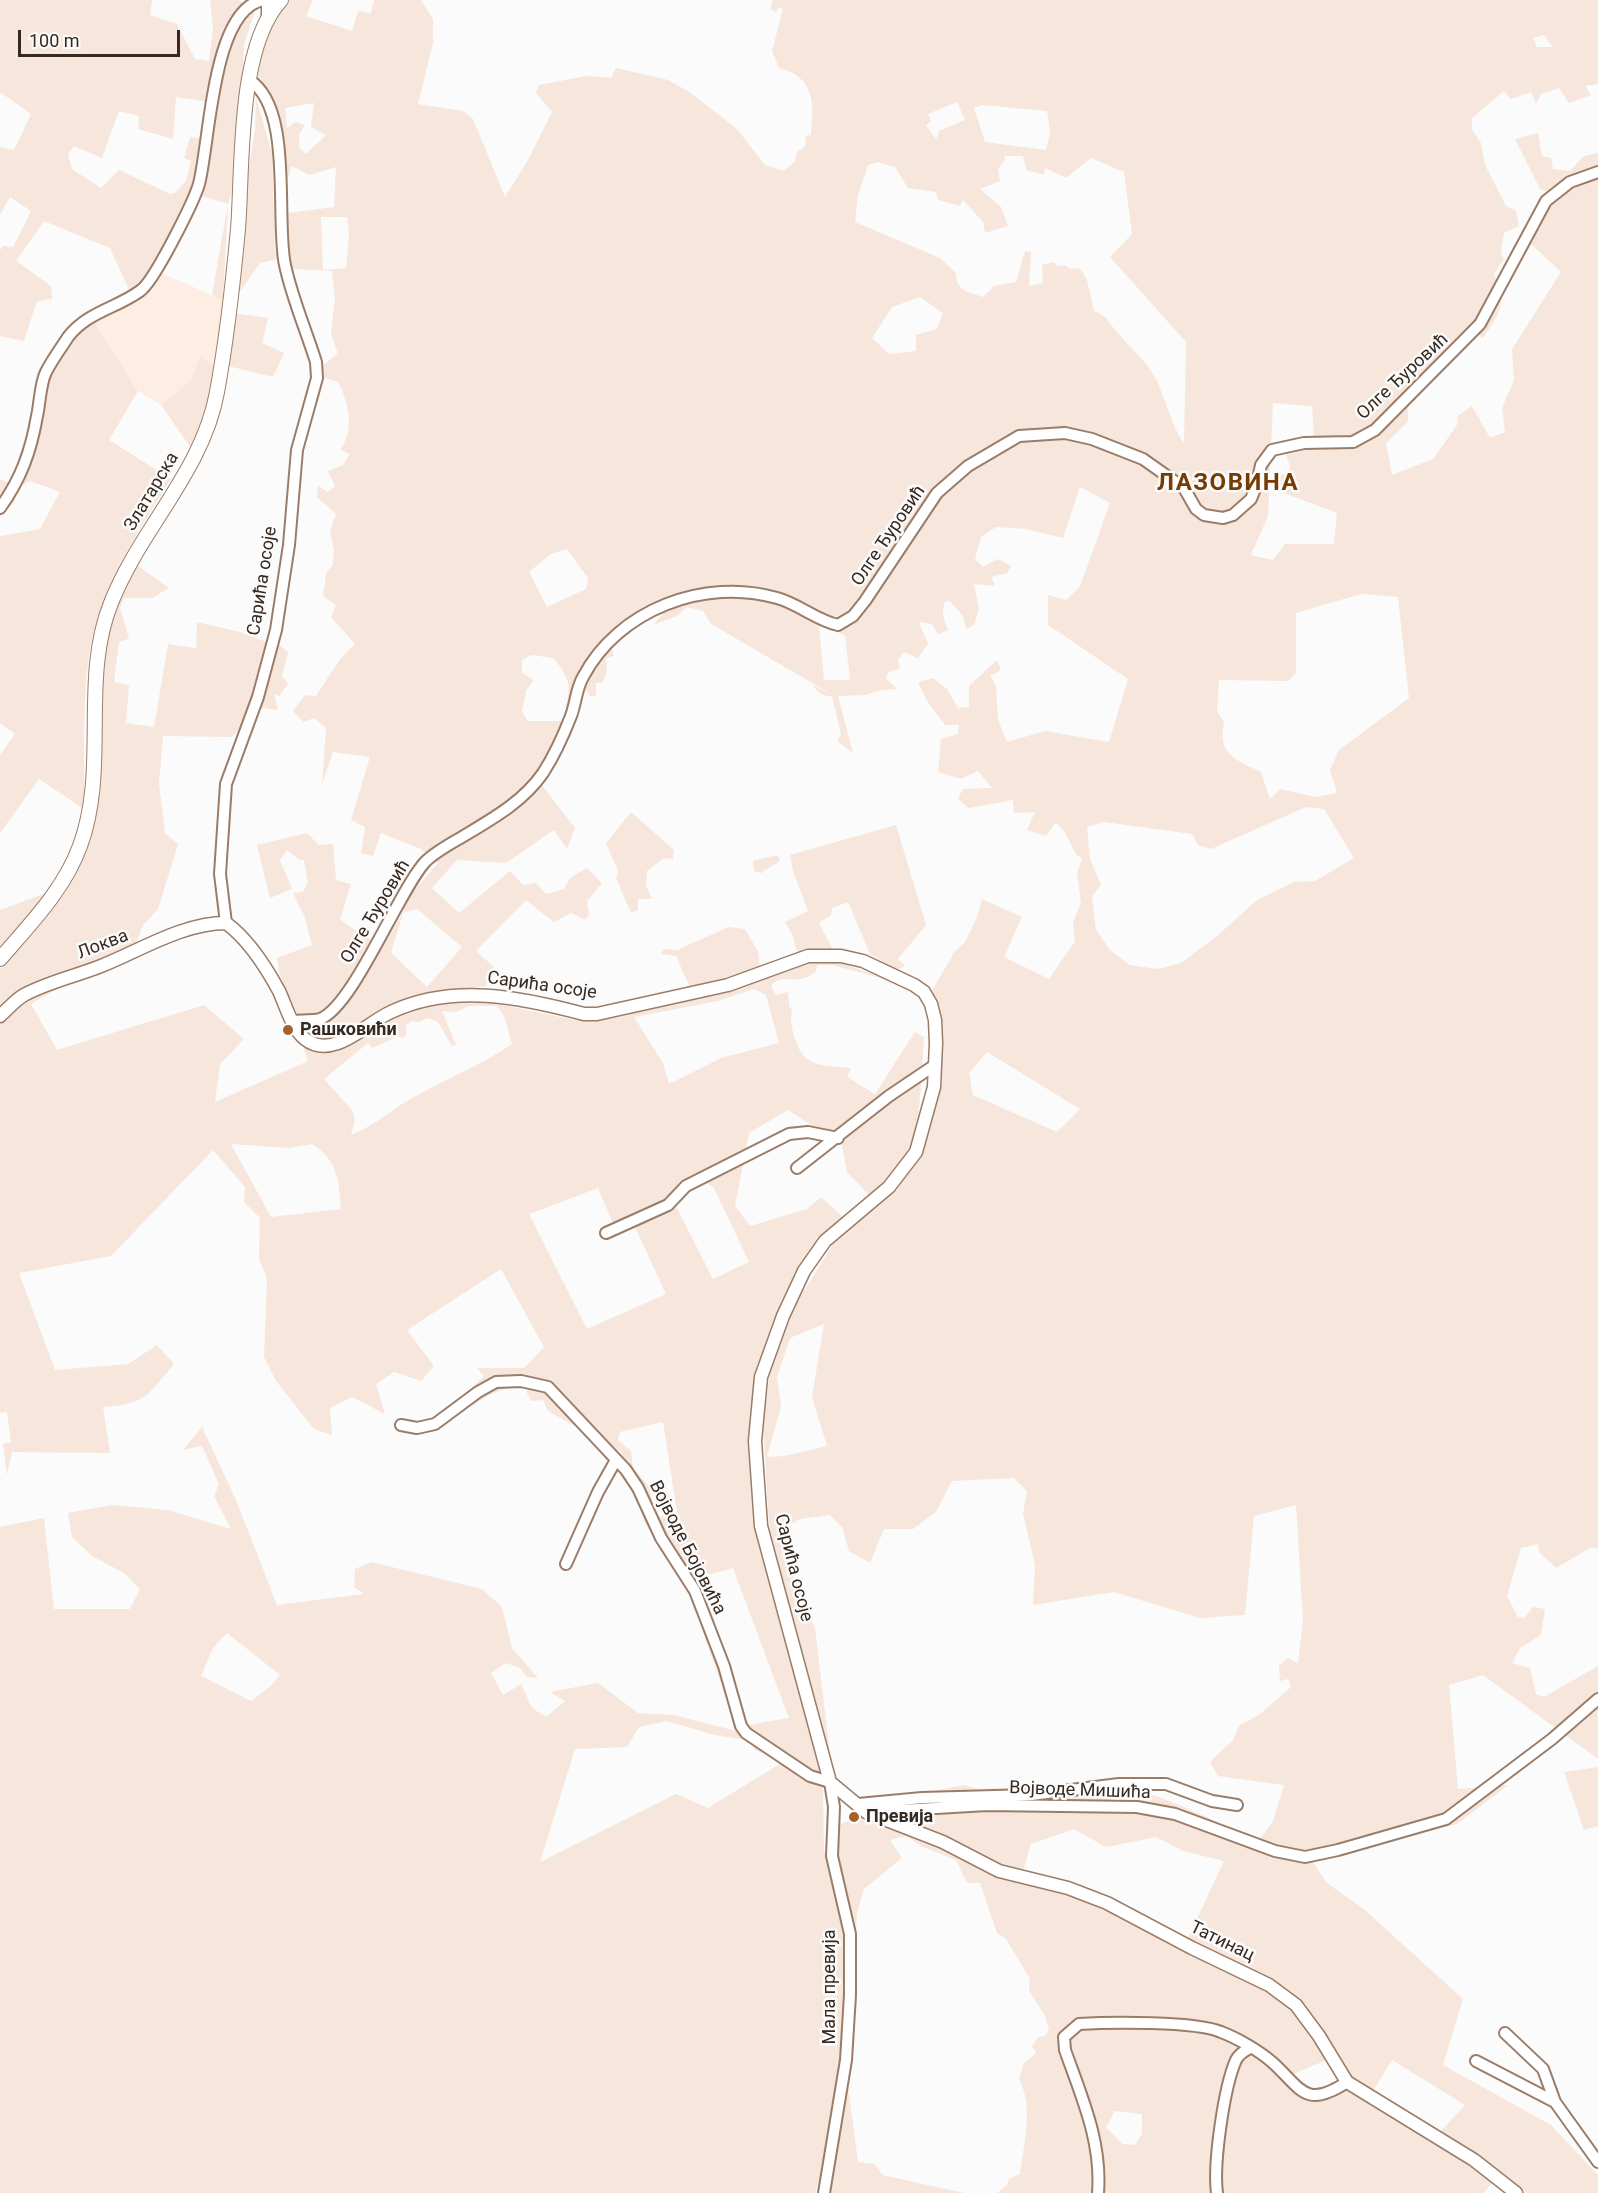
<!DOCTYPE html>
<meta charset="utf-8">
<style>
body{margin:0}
#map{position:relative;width:1598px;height:2193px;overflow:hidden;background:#fbfbfb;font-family:Roboto,sans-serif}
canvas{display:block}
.scale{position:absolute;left:18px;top:30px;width:162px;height:27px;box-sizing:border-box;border:3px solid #352920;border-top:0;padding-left:8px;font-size:18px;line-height:21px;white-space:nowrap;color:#352920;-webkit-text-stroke:4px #fbfbfb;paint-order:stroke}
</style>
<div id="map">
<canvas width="1598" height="2193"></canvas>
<div class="scale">100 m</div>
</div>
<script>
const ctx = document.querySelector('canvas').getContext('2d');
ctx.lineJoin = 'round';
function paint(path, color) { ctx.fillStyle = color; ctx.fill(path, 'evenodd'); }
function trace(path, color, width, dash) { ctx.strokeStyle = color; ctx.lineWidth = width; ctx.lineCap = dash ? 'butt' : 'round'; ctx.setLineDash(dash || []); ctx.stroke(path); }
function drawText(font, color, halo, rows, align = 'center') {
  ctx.font = font + ' Roboto,sans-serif'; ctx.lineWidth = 5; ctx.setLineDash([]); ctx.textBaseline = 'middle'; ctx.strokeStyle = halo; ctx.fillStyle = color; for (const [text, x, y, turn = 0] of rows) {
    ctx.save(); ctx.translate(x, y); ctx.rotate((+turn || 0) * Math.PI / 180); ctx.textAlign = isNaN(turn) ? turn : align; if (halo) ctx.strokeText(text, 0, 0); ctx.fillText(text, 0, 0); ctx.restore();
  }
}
const built = new Path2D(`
 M159,272L223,300L214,366L200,356L191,380L161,405L138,391L95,326L98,320L129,304Z`);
const green = new Path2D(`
 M0,0H152L150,15L177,24L195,59L209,61L213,29L210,0H239L248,8L257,5L244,44L240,122L234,183L228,204L223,300L212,295L228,204L199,195L129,304L98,320L96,326L138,391L109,440L171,479C140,528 108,577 93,635C81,683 85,758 84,809L39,779L0,833V755L15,734L0,723V536L40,529L60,492L30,481L17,488L15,501L0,517V479L17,487C34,436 47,383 67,333L98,320L130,292L110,248L44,221L16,261L51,286L52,299L37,301L24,341L0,336V250L3,246L13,247L31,211L10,197L0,215V147L14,150L31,114L0,92ZM176,97L218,103L211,140L190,137L184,158L191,161L186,181L175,193L170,194L119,170L101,188L72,169L68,154L74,146L102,158L119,111L139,116L138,129L173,139Z
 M288,0H313L306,16L352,31L358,11L371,13L374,0H421L433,19V43L418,104L463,111L473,119L505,197L528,160L552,112L536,93L539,85L586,76L611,78L616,68L668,80L691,93L737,129L765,165L784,171L795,161L797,152L805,147L806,136L811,135C814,103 815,77 779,68L772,51L783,9L779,7L776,12L770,9L773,0H1598V84L1585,86L1591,95L1569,103L1559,88L1541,94L1536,104L1531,92L1511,99L1504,91L1472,118V130L1481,143L1485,165L1506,206L1516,211L1519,226L1504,233L1501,252L1504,259L1494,274C1507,304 1501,312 1483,338L1467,326L1408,388V422L1386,443L1392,475L1433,459L1457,425L1458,416L1472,406L1490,438L1505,432L1502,408L1514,380L1512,349L1561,272L1531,244L1550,205L1560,197L1540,189L1515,139L1538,133L1542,156L1551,158L1553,169L1570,171L1584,156L1598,153V1548H1590L1556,1568L1539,1552L1538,1544L1521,1548L1507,1596L1518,1617L1524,1618L1533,1607L1545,1609L1541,1635L1520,1648L1512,1663L1530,1668L1536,1694L1544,1697L1598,1666V1759L1483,1675L1449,1685L1458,1789L1508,1785L1457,1824L1312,1861L1327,1883L1366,1911L1463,1999L1443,2065L1551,2125L1598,2175V2193H1509L1494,2180L1484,2193H997L1007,2185L1009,2179L1020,2174C1024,2143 1034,2107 1019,2079L1024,2063L1036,2053L1032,2046L1038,2037L1045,2036L1049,2028L1044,2014L1029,1991L1030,1979L1006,1939L997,1933L980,1883H967L956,1860L923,1847L906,1836L890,1840L902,1858L864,1889L857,1913L848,2086L858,2162L875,2164L882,2175L964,2193H830L846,2092L815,2193H0V1527L44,1518L54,1609H130L140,1589L124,1573L92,1556L72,1537L68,1513L111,1505L168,1510L231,1529L214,1496L219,1484L202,1446L183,1450L202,1427L236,1500L277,1605L364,1594L354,1587L355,1569L371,1562L482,1589L502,1607L512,1648L538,1678L527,1677L520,1668L506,1663L491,1673L503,1695L521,1684L532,1708L546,1717L565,1701L550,1692L598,1683L638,1713L674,1715L744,1733L721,1683L689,1592L645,1523L621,1452L548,1411L543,1400L531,1401L527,1393L528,1387C506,1386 492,1392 475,1404L464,1395L484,1376L477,1368H524L544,1347L501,1269L407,1330L434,1366L421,1381L394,1372L376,1384L385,1414L352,1397L330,1408L332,1435L314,1429L276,1381L264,1357L267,1279L259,1259L260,1218L244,1202L245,1187L213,1150L111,1256L19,1273L55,1370L128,1364L157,1345L174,1364C148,1395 146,1404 103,1407L110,1453L12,1452L7,1475L3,1444L11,1442L7,1412L0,1413V969C31,935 57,903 78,863L105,638L120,595L137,565L169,588L152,598H124L120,608L129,639L119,642L114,682L129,685L126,723L154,727L168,644L196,648L197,622L240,632L269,643L287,598L278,644L288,652L282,676L288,684L279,696L274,694L278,710L263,708L231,737L163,736L159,784L165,833L178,844L158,909L143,925L136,943L31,1004L57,1050L204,1005L244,1039L220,1064L215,1102L308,1061L279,971L277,958L312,945L305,918L293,893L303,892L308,883L304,860H300L287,850L280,860L292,889L270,898L257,845L307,833L319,845L333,844L336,880L351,884L340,920L382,947L403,913L406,900L438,863L421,849L381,833L373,856L361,853L365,827L351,820L370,757L333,752L322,785L326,728L314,718L304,722L293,711L305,695L316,696L340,659L355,644L331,617L336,605L323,596L326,574L333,564L334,550L330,531L336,514L317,497L318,486L328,492L335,486L328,471L343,465L350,454L340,450C355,431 349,403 338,382L322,377L320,367L338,354L331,335L335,297L332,271L290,269L280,221L288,213L334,207L336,167L309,175L292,166L285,185L276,133L257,79L265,34ZM1544,35L1552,46V47H1537L1533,38ZM957,102L965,120L939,131L936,140L926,125L931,121L928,114ZM314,103L311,127L326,135L306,154L299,148V134L305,125L296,122L287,128L285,108ZM981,105L1047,111L1050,133L1046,150L985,142L974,108ZM1004,156H1023L1026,170L1044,175L1045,168L1066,178L1091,158L1124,172L1132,234L1110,257L1186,342L1184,444C1171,424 1166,400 1156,379C1146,360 1131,349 1117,332C1107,321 1110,318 1094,311L1087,280L1080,268L1070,269L1065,265L1057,266L1054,262L1042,265L1043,283L1029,286L1031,252L1025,251L1016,282L994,286L983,297C968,292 956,291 956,273L940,258L855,222L858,195L868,165L878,162L895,167L908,188L936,192L938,200L960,206L963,200L983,222L985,233L1008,226L1001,207L980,189L1000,181L998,169L1005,160ZM321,217H347L349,235L346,268L323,270ZM920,297L943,313L937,329L916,335V351L889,354L872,338L892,307ZM1273,403L1312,406L1314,438L1304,450L1286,455L1290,466L1288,473L1275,476L1281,492L1337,513L1334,544H1285L1273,560L1251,555L1268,516ZM1080,487L1110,503L1080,586L1066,600L1048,595V625L1128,679L1109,742L1045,731L1007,742L998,720L996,686L990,676L1001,670L997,660L969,686V707L958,708L947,689L933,678L918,682L927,701L945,725H959L958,734L941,739L938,772L961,779L978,771L992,788L963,789L958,798L968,808L1013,800L1014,813L1035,812L1027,830L1046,836L1055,823C1070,831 1068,849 1082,859L1077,872L1081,903L1073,922L1075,941L1049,979L1004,957L1022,917L982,899L977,917L965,942L955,951L932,991L924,1145L883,1200L834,1243L795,1305L771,1365L763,1426L769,1524L774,1545L754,1518L761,1367L820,1240L845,1219L821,1197L807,1209L750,1226L735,1206L749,1133L788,1110L842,1145L847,1172L870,1196C883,1186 899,1175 906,1160C922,1125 921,1075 924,1037L915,1032L875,1094L847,1077L851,1068C825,1065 806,1069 796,1042C792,1030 790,1023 792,1010L789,1006L788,992L776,995L771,986C780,975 788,981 800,979C805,979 811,975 815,973L818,965H832L892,981L830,959L808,961L717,993L616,1018L575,1020L468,998L433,1002L399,1012L327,1051L330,1038L410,996L486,986L496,969L476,951L526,900L554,922L571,913L585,920L589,915L587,901L602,883L587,868L570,878L564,889L546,894L536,883L523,885L510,871L459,913L432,888L457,860L506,863L554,830L567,849L575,828L541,784L530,782L542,761L561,749L583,685L590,696H596V683H602L607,671L606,658L614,656L612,649H595L600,641L622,624L634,628L645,621L643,608L659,601L669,607L653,625L677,616L687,607L703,611L711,624L833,695L813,685C816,692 824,697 832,696L841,734L837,741L853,753L838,696L867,695L876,691L897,689L886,678L888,673L900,668L898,660L904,652L918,658L928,644L919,622L932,624L938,634L948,630L943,616L944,602L950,601L963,616L966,629L974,625L979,609L974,584L995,586L991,577L1007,573L1011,566L998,559L983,567L975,559L981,537L996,527L1026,529L1063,538ZM567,549L588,578L586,589L547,607L529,572L551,554ZM1361,594L1398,597L1409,698L1339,750L1330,770L1337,793L1316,797L1280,789L1270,799L1261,772C1235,759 1217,755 1224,722L1217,711L1219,680L1288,681L1296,673V613ZM819,625L845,635L850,680H824ZM532,655L553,658C575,682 569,691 563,721H528L522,712L526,691L534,680L522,673V660ZM1306,807L1324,809L1354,858L1315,881L1294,882L1257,900L1216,937L1181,963L1158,969L1129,965L1110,950L1096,930L1092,896L1101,885L1090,859L1087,827L1104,822L1192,834L1198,845L1211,849ZM417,909L462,947L427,987L391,953L403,913ZM754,989L766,995L779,1043L721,1058L669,1084L663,1063L634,1017L718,1001ZM469,1006H497L504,1016L512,1044C477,1068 438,1082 402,1104C384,1116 373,1126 351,1135L355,1119L351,1109L324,1079L368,1043L372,1048L399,1036L402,1038L406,1035V1025L412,1021L419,1022L428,1018L438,1022L452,1046L456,1045L442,1011L456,1012ZM987,1052L1080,1109L1057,1132L973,1095L969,1073ZM231,1144L290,1148L312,1144C338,1160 339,1181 341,1209L271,1217ZM703,1180L714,1188L749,1262L713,1279L675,1204L687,1189ZM598,1188L617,1233L635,1227L666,1294L587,1329L529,1214ZM824,1324L812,1397L827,1446L785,1456L767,1457L781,1406L777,1377L790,1338ZM663,1422L677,1512L657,1517L648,1485L633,1468L631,1451L618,1440L620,1432ZM1014,1478L1027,1491L1023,1514L1035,1565L1033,1605L1114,1592L1200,1618L1245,1615L1254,1516L1296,1505L1303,1620L1298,1663L1288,1658L1279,1666L1280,1681L1288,1679L1291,1687L1260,1714L1239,1726L1233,1740L1210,1762L1218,1776L1284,1785L1273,1821L1258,1841C1224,1826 1166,1795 1130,1789C1103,1785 1071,1793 1044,1798L1031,1782L1020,1788L977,1789L964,1785L933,1791L932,1795L842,1823L824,1853L823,1787L831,1763L815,1628L794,1584L793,1568L783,1549L779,1531L800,1519L830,1515L842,1527L849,1551L870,1563L884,1529H913L936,1512L952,1481ZM733,1568L789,1718H788L749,1725L710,1650L694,1579ZM227,1633L280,1675L272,1685L251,1701L201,1676L213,1648ZM667,1721L714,1735L747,1740L755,1750L783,1762L708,1808L676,1794L540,1862L575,1749L627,1747L639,1727ZM1074,1829L1106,1847L1156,1837L1183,1851L1224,1861L1187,1940L1023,1871L1031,1844ZM1329,2059L1340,2082L1318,2092L1299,2086L1291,2075ZM1392,2060L1465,2105L1440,2132L1373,2091ZM1115,2111L1142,2114V2134L1135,2145L1122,2144L1106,2127Z
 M256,97L272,154L275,251L278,259L260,263L234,300L243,202L255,131Z
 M233,313L268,318L262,343L284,353L273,377L228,366Z
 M200,356L214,366L205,410L191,448L161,405L191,380Z
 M631,812L674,850L673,859L664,858L647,871L646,885L652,899H638V910L631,913L616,878L618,871L606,843Z
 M896,825L926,925L898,959L905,966L896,970L870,954L848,902L832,908L831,915L819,923L833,950L797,952L793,936L785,922L808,911L793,871L790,855Z
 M777,855L780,860C775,867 767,866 762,873L754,871L753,861Z
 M46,893L0,951V910Z
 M729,927L745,929L758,952L760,967L690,988L676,956L661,954L663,949L677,950Z
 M1598,1767V1826L1584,1830L1564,1772Z`);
const minor = new Path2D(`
 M0,508C21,479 31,451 37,416C40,403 40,384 46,372C52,360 61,348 68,337C87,312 117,308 140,291C154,282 194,201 199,184C210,142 212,7 264,0
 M226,923L220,874L226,784L258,697L276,630L289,545L297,450L317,378L316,362C306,330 292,298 285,265C275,220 294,107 249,80
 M292,1021C300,1020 312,1021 320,1019C353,1007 398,892 425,862C435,852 450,844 462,837C492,819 523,802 543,773C554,756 564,734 571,716C576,703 576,689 583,677C618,610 704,577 777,598C799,604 816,620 838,625L853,616L865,601L937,493L968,466L1019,436L1065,433L1092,439L1143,459L1167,476L1184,488L1196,509L1204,515L1223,518L1233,515L1251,499L1257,484L1261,465L1272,450L1304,443L1353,442L1375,430L1480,324L1546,201L1570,182L1598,172
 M797,1168L889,1096L935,1065
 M606,1233L668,1205L686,1186L789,1134L808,1132L838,1138
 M401,1425L417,1428L435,1424L478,1392L496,1382L521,1381L548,1387L626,1470L638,1488L661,1538L695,1591L724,1666L741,1726L746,1733L810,1776L830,1782L834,1807L832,1856L850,1934V1995L846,2060L824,2193
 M566,1564L598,1492L616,1460
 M858,1804L922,1798L1031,1795L1119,1784H1166L1212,1801L1237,1805
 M868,1812L987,1805L1137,1807L1175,1814L1275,1851L1305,1857L1338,1850L1446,1819L1552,1739L1598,1699
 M1505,2033L1543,2069L1555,2102
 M1476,2061L1555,2102L1598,2162
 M1098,2193C1102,2142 1082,2098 1065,2050L1064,2037L1079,2024C1109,2022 1196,2021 1221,2032C1237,2038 1258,2050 1272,2062C1301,2088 1305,2110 1347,2082
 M1217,2193C1213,2164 1224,2087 1236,2060C1239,2054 1244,2051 1250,2048`);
const tertiary = new Path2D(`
 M268,16V0
 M0,1016C8,1009 15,1000 24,995C48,982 76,976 101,966C141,950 183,923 226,923C248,939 266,967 279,991C286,1006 292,1029 305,1039C333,1061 366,1023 391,1012C453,983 520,997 584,1014H597L728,985L808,956H841L863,961L914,985L924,992L931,1004L935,1020L936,1043L934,1087L916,1152L889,1187L825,1241L804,1271L783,1316L761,1377L755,1441L761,1526L830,1782L866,1812L943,1842L999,1871L1068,1888L1107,1903L1192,1948L1269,1985L1296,2005L1319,2036L1347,2082L1474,2160L1516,2193`);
const secondary = new Path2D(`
 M0,959C30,924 64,890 80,846C109,768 80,680 111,603C140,529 203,471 217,392C227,338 233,283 238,229C243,166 237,47 281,0`);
const markers = [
 [288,1030,6,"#a3622d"],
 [854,1817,6,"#a3622d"]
];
const streetNames = [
 ["Олге Ђуровић",1403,377,-43],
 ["Златарска",152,492,-59],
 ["Олге Ђуровић",889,536,-56],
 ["Сарића осоје",263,581,-81],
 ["Олге Ђуровић",376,912,-59],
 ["Локва",103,945,-21],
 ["Сарића осоје",542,986,8],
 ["Војводе Бојовића",687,1548,63],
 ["Сарића осоје",793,1568,76],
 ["Војводе Мишића",1080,1791,2],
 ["Татинац",1222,1942,26],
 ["Мала превија",830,1987,-90]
];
const poiNames = [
 ["Рашковићи",300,1030],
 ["Превија",866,1817]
];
const districtNames = [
 ["ЛАЗОВИНА",1228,484]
];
paint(built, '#fdede2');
paint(green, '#f7e6db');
trace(minor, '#9a7d69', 14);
trace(tertiary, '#9a7d69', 15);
trace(secondary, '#9a7d69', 16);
trace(minor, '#fff', 10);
trace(tertiary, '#fff', 12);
trace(secondary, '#fff', 14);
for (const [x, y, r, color] of markers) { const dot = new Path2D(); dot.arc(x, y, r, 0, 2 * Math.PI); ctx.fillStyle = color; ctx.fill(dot); trace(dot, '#fbfbfb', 2); }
drawText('18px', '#352920', '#fbfbfb', streetNames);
drawText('bold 18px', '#352920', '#fbfbfb', poiNames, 'left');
ctx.letterSpacing = '1.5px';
drawText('bold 24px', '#753c03', '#fbfbfb', districtNames);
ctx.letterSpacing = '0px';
</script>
